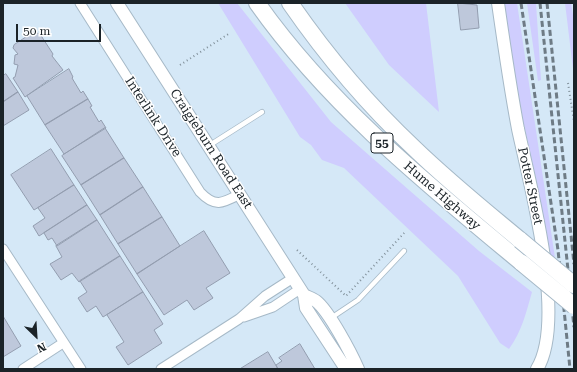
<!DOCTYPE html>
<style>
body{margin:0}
#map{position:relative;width:577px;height:372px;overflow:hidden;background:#d5e8f7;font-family:"Roboto Serif",serif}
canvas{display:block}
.frame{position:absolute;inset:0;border:4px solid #1b2328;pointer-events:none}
.north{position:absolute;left:16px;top:316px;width:40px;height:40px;-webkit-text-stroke:3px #fff;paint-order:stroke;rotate:155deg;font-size:11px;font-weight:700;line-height:16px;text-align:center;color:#1b2328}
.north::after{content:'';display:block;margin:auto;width:14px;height:18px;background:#1b2328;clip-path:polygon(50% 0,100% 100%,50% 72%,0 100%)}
.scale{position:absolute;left:16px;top:24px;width:85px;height:18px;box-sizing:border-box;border:2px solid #1b2328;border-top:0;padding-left:5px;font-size:12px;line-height:14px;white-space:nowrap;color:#1b2328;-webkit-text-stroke:3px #fff;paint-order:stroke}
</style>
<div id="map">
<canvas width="577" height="372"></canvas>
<div class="frame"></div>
<div class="north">N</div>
<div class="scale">50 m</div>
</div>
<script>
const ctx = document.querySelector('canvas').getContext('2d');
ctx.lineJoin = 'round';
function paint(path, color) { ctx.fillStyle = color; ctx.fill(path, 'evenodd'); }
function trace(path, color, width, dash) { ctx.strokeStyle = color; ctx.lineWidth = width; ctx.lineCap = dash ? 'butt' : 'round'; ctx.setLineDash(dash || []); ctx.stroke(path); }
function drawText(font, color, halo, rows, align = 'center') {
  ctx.font = font + ' "Roboto Serif",serif'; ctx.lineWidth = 3; ctx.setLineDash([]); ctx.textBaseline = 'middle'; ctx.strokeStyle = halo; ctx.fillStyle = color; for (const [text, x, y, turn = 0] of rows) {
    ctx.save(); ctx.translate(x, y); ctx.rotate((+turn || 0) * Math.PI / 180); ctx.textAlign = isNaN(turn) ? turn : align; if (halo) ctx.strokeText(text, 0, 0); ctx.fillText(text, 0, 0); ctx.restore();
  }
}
const green = new Path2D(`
 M218,3H237L331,122L479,251L532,292C526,313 522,331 509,349L500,343L458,276L344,168L322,160L311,145L300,137Z
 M345,3H426L439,112L389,65Z
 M504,3H517L555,258L549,254L538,188L519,103Z
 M527,3H536L541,80L538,81Z
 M565,3H571L574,21V77Z`);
const building = new Path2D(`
 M458,3L477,5L479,28L461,30Z
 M34,32L40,34L53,54L52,56L63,70L25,97L13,78L15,77L18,65L14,64L15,55L18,54L13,48L14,45Z
 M69,69L73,77L72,78L81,93L83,91L88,99L45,125L27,96Z
 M6,74L18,92L3,102V76Z
 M18,92L29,110L3,126V102Z
 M88,99L92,106L90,107L99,122L101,120L106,128L64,154L45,125Z
 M105,128L124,158L81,185L62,156Z
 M51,149L74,185L34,210L11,175Z
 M124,158L143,187L100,215L81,185Z
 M74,185L87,205L39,236L33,226L45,218L38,208Z
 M143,187L162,217L118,244L100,215Z
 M87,205L97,220L57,246L52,238L48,240L44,233Z
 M162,217L180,246L137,274L118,244Z
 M97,220L120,256L79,282L72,273L61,280L50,264L62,257L56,246Z
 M204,231L230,273L206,288L213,298L194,310L187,300L164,315L137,274Z
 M120,256L143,292L103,317L96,306L87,312L78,298L87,292L80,281Z
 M143,292L163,324L154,330L162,343L128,365L116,347L124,342L107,315Z
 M3,316L21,346L3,357Z
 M300,344L315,369H278L276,365L282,361L279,358Z
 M268,352L278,369H240Z`);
const path = new Path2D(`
 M180,65L230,33
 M568,83L574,122
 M297,250L346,296L406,231`);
const lane = new Path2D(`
 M210,145L262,112
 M331,318L358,300L404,251`);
const street = new Path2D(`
 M80,3L200,192C215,208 223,203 240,194
 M3,249L81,369
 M244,317L273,307L300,289
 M23,369L63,343
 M161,369L239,319L265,296L293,278`);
const secondary = new Path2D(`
 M117,3L304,295L306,308L346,369
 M498,3C504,45 510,87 518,129C530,185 567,320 537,369
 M304,295C308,297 313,299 316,301C329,311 351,353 358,369`);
const highway = new Path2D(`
 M257,3C329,105 427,184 522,263
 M290,3C326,55 368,105 414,148C448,181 484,210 520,240`);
const rail = new Path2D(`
 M521,3L558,250L570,369
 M540,3L574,327
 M547,3L574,264`);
const highwayBridge = new Path2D(`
 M520,240L574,285
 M522,263L574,306`);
const shields = [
 [382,143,22]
];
const shieldNames = [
 ["55",382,143]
];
const streetNames = [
 ["Interlink Drive",153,117,57],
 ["Craigieburn Road East",211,149,57],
 ["Potter Street",530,186,78],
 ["Hume Highway",442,196,41]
];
paint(green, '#cfcdfe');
paint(building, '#bec8db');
trace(building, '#939daf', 1);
trace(lane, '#a6b9c7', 6);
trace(street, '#a6b9c7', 11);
trace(secondary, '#a6b9c7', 14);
trace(highway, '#a6b9c7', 18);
trace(path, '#82919b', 2, [1, 3]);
trace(lane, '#fff', 4.5);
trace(street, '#fff', 9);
trace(secondary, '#fff', 12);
trace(highway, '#fff', 16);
trace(rail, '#6e7b85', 3, [6, 3]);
trace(highwayBridge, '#a6b9c7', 18, []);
trace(highwayBridge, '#fff', 16);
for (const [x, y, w] of shields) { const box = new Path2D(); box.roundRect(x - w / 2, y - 10, w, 20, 3); ctx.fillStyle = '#fff'; ctx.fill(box); trace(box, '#1b2328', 1); }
drawText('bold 12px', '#1b2328', null, shieldNames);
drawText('13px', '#1b2328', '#fff', streetNames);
</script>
